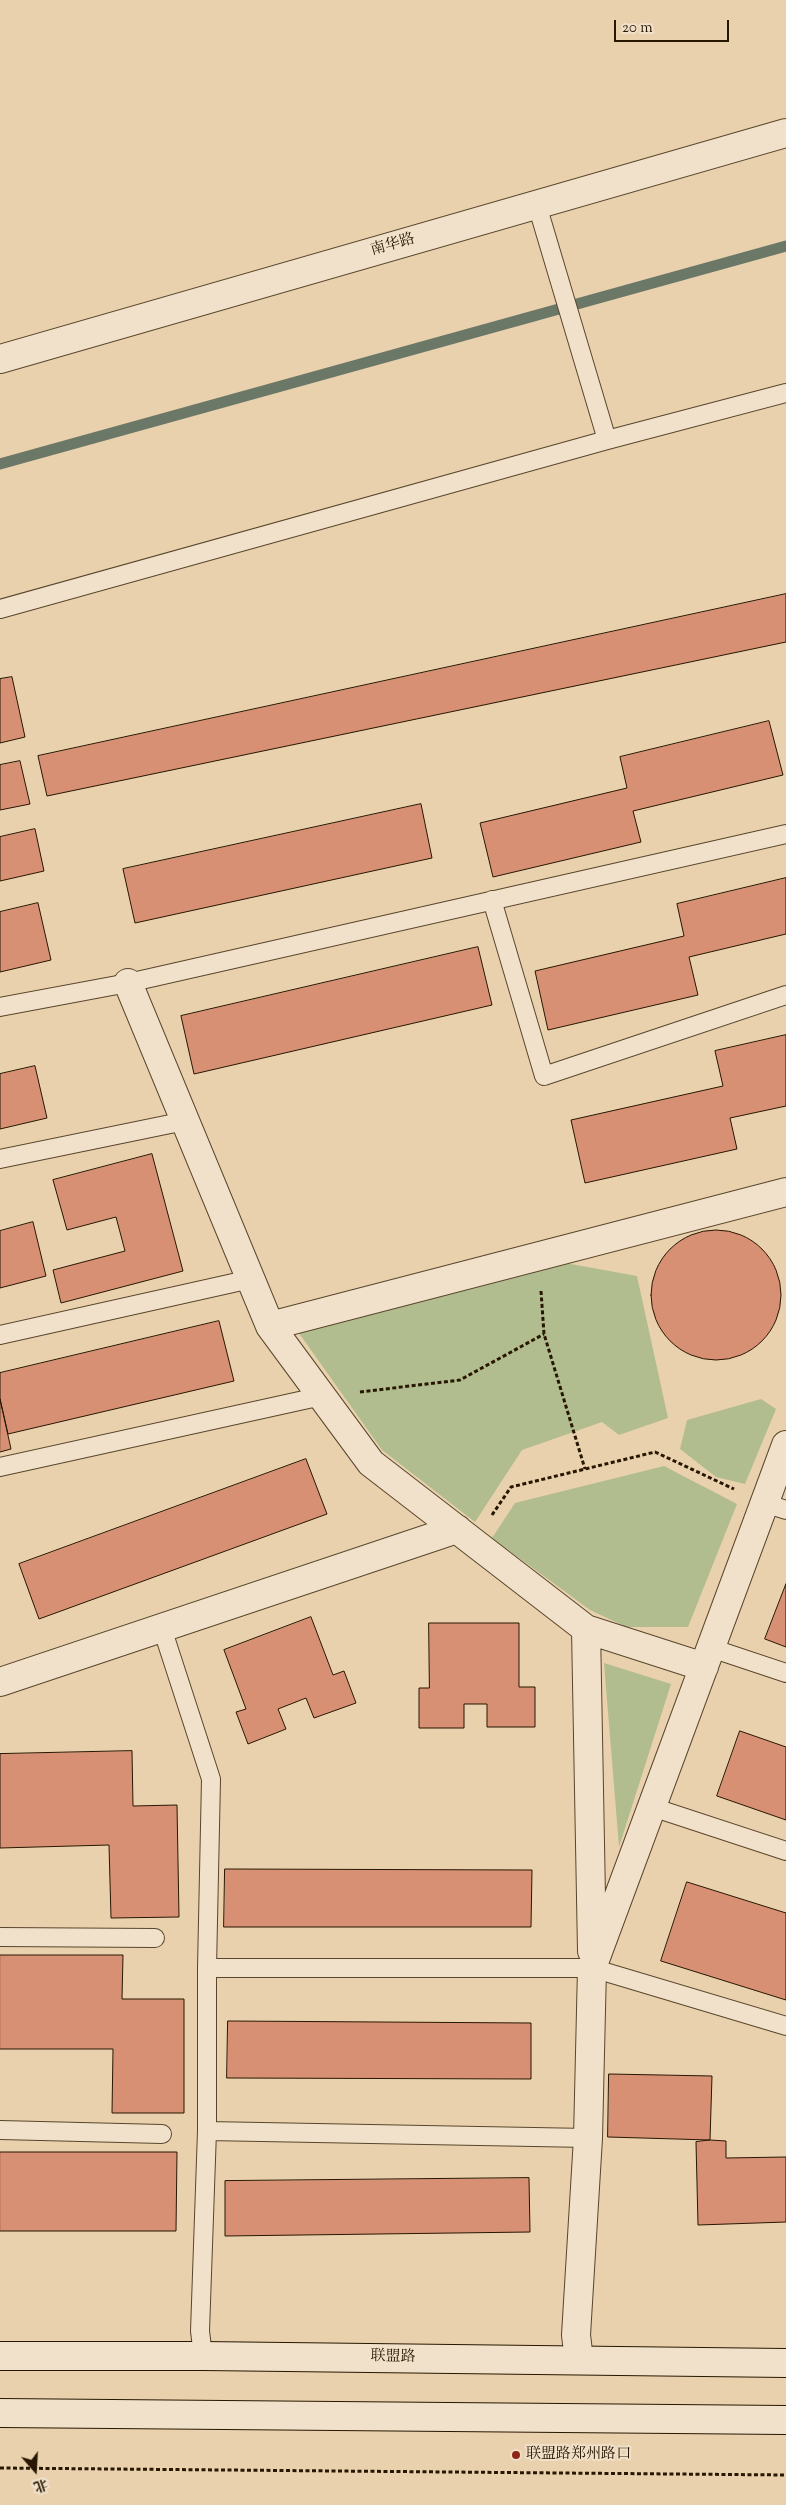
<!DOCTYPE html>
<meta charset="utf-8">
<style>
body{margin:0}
#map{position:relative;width:786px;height:2505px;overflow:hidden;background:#ead1ad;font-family:"Sorts Mill Goudy","Noto Serif SC",serif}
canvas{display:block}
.north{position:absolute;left:10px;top:2445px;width:50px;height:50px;-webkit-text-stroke:4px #f1e1ca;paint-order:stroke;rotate:161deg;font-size:14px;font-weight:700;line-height:20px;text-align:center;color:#271701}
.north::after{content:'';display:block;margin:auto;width:18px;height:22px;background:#271701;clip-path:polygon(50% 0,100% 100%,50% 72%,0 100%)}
.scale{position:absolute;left:614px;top:20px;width:115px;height:22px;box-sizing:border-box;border:2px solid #271701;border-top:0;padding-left:6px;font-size:15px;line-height:18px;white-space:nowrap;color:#271701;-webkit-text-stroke:4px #f1e1ca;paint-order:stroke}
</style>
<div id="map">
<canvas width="786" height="2505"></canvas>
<div class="north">北</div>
<div class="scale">20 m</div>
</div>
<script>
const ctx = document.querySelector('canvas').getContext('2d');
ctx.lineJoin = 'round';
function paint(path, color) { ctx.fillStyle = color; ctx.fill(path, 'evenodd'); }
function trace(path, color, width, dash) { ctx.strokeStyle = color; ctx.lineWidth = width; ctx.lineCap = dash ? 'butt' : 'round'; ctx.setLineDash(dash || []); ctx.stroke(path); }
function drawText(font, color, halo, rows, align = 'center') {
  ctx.font = font + ' "Sorts Mill Goudy","Noto Serif SC",serif'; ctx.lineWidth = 4; ctx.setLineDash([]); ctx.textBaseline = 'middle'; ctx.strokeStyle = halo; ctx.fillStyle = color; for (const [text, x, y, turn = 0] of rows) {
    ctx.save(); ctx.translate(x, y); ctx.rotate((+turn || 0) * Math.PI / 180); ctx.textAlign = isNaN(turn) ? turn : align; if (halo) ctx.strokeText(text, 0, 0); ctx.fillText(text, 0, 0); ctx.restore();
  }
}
const green = new Path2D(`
 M554,1261L637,1276L668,1418L619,1435L602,1422L522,1450L475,1522L382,1450L296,1329Z
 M761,1399L776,1409L745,1484L716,1477L680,1449L687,1420Z
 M664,1466L737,1504L688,1627H626L590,1610L492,1538L515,1503Z
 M604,1663L671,1684L619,1847Z`);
const stream = new Path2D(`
 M0,464L786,246`);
const building = new Path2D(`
 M786,594V642L47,796L38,756Z
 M12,677L25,737L0,743V679Z
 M769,721L783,775L633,811L641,842L493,877L480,823L627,788L620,757Z
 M20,761L30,804L0,810V765Z
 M421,804L432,858L135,923L123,869Z
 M35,829L44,871L0,881V837Z
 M786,878V934L689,957L698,995L548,1030L535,971L684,936L677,904Z
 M38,903L51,960L0,972V912Z
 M478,947L492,1005L194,1074L181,1016Z
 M786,1035V1106L730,1118L737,1149L585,1183L571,1120L723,1086L715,1051Z
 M35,1066L47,1118L0,1129V1074Z
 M152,1154L183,1271L61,1303L53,1270L125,1251L116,1217L67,1230L53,1180Z
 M33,1222L46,1276L0,1288V1231Z
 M651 1295a65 65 0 1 1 130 0a65 65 0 1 1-130 0Z
 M219,1321L234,1381L8,1434L0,1399V1373Z
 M0,1399L11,1449L0,1452Z
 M306,1459L327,1514L39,1619L19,1564Z
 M786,1584V1647L765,1639Z
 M311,1617L333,1675L344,1671L356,1703L314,1718L306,1698L278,1709L286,1729L248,1744L236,1712L246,1709L224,1650Z
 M429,1623H519V1687H535V1727H487V1704H464V1728H419V1688H429Z
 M740,1731L786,1747V1820L717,1796Z
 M132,1751L133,1806L177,1805L179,1917L111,1918L109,1845L0,1848V1754Z
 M225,1869L532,1870L531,1927H224Z
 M687,1882L786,1913V2000L661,1961Z
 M0,1955H123L122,1999H184V2113H112L113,2049H0Z
 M228,2021L531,2023V2079L227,2078Z
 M609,2074L712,2076L710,2140L608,2137Z
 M710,2140L726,2141V2158L786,2157V2222L698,2225L696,2142Z
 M0,2152H177L176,2231H0Z
 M529,2178L530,2232L225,2236V2181Z`);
const path = new Path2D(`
 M541,1291L544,1334L585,1469
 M360,1392L460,1380L544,1334
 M492,1515L511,1487L655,1452L734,1489
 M0,2468L786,2475`);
const service = new Path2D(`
 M537,205L607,440
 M0,609L607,440L786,393
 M492,900L544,1076L786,995
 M0,1007L128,983L786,834
 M0,1159L185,1121
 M0,1335L251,1279
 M0,1467L322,1396
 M764,1503L786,1510
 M162,1628L211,1779L207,1968V2131L200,2331L203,2356
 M711,1648L786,1673
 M652,1807L786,1851
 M0,1937L155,1938
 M207,1968H592L786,2026
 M0,2130L162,2134
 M207,2131L588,2138`);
const minor = new Path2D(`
 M0,359L786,133
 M128,983L270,1326L371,1463L586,1629L704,1667
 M270,1326L786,1192
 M586,1629L592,1951
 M0,1682L457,1529
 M579,2360L576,2335L588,2138L592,1968L786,1445`);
const secondary = new Path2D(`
 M0,2356H203L786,2363
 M0,2413L786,2420`);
const markers = [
 [516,2455,5,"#8f2418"]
];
const streetNames = [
 ["南华路",393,246,-16],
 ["联盟路",393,2358,1]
];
const poiNames = [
 ["联盟路郑州路口",526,2455]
];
paint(green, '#b1bd8e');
trace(stream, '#6b7767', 11);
paint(building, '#d79074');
trace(building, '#271701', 1);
trace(service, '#58462c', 20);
trace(minor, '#58462c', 30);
trace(secondary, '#271701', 30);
trace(path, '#271701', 3, [4, 2.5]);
trace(service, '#f1e1ca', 18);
trace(minor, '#f1e1ca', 28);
trace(secondary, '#f1e1ca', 28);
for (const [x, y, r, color] of markers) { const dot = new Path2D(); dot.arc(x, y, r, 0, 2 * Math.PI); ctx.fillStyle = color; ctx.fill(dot); trace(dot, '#f1e1ca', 2); }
drawText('15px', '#271701', '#f1e1ca', streetNames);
drawText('15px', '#271701', '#f1e1ca', poiNames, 'left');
</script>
